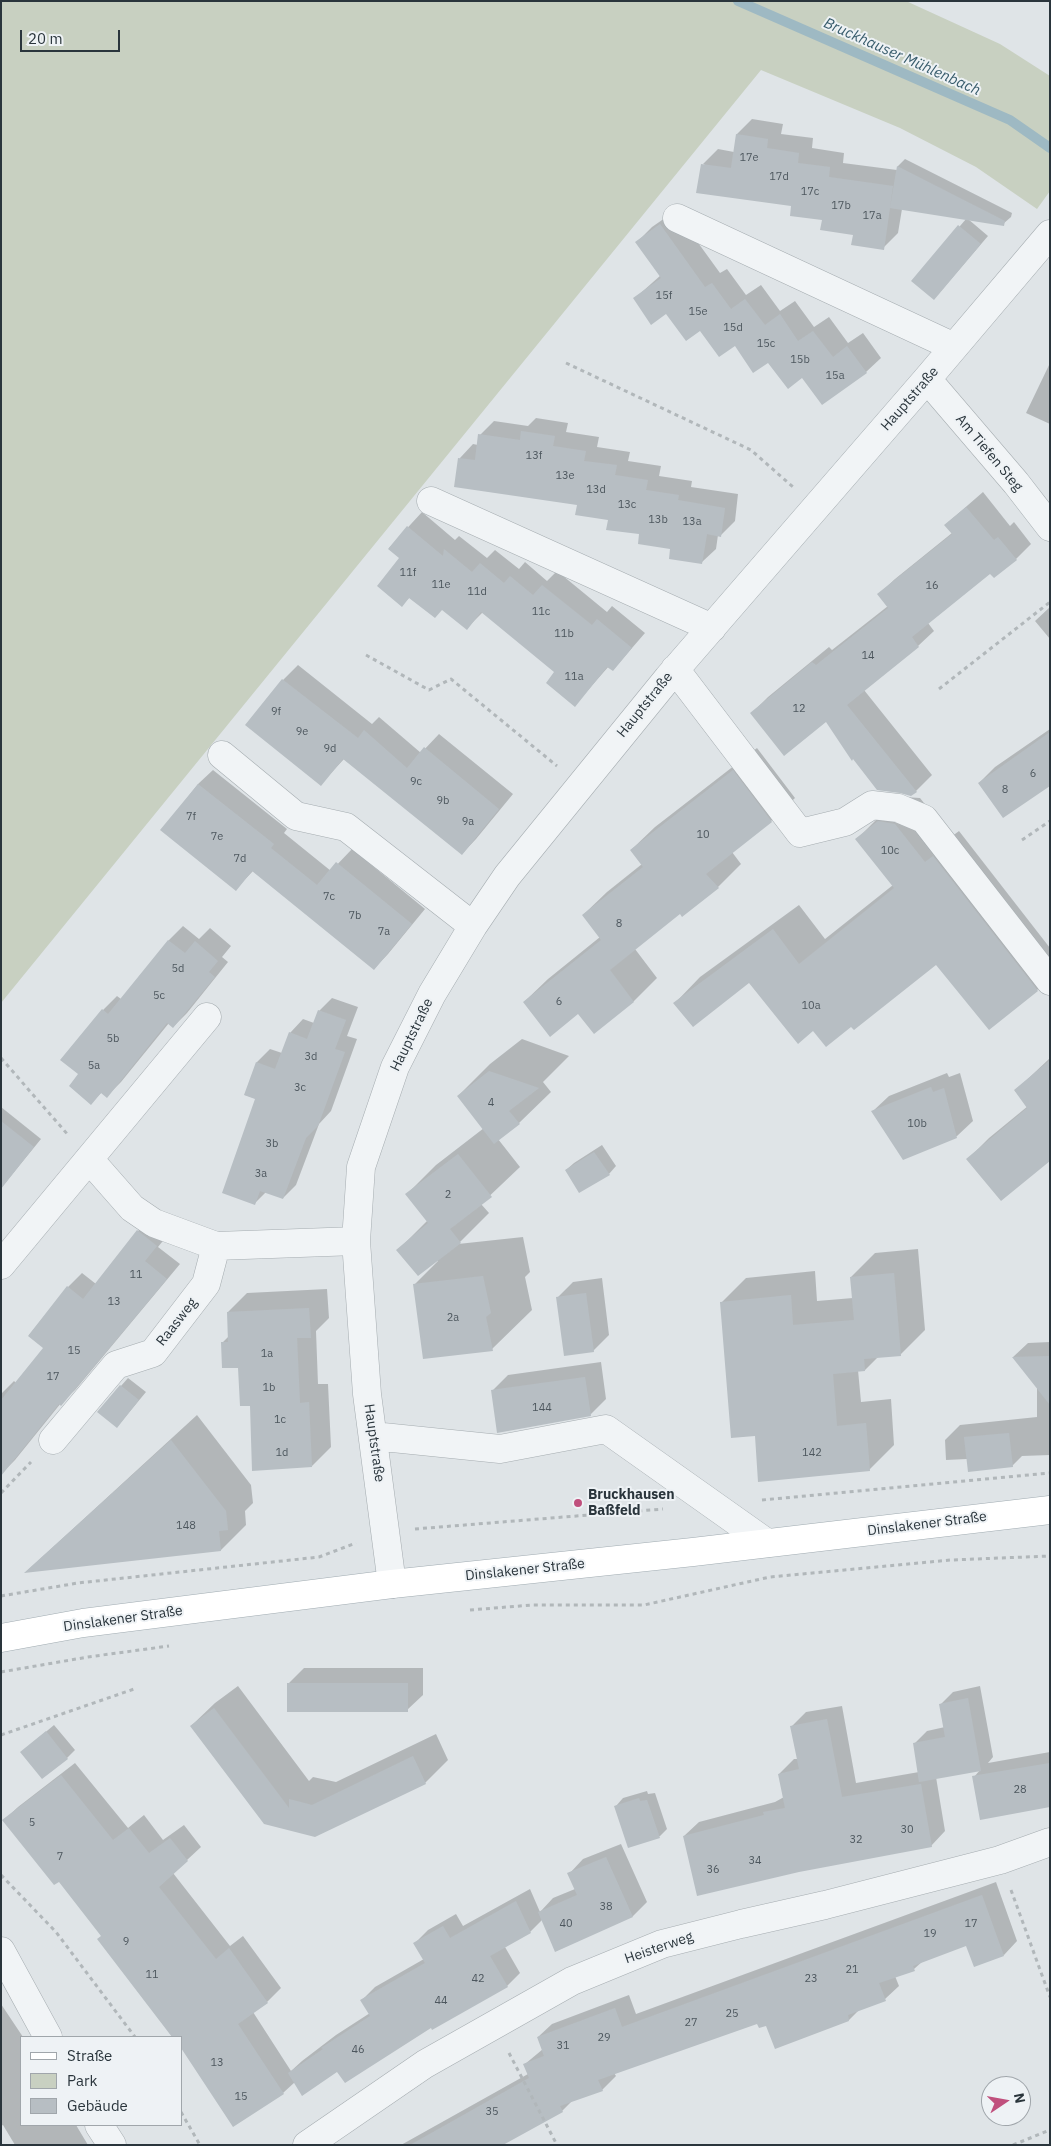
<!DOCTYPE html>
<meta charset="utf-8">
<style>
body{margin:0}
#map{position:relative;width:1051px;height:2146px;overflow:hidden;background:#dfe4e7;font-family:"IBM Plex Sans",sans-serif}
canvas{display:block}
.frame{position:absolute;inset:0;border:2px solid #2a353c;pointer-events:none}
.legend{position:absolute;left:20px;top:2036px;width:162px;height:90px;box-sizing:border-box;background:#eef2f5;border:1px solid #a0a6ab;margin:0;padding:6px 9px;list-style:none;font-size:15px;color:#2a353c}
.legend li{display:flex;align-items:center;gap:10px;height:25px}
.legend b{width:25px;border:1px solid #a0a6ab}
.north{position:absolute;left:981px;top:2076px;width:50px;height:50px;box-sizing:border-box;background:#eef2f5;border:1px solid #a0a6ab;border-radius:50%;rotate:78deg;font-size:14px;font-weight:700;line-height:20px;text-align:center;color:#2a353c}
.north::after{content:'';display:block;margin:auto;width:18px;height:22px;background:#c0507d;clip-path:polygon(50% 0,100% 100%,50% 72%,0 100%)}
.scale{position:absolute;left:20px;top:30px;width:100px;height:22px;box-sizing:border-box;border:2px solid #2a353c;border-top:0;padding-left:6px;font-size:15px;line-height:18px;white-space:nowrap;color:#2a353c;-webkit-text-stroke:4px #eef2f5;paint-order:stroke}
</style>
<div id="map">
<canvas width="1051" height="2146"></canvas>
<div class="frame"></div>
<ul class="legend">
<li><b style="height:6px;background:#fff"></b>Straße</li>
<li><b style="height:14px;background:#c8d0c1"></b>Park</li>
<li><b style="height:14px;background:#b7bec3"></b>Gebäude</li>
</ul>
<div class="north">N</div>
<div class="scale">20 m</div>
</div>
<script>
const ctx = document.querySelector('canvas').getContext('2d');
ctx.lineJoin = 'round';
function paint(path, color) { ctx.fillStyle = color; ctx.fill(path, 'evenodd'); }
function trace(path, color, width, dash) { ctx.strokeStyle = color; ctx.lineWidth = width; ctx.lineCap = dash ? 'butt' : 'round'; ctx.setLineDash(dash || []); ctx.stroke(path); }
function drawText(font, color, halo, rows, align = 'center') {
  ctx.font = font + ' "IBM Plex Sans",sans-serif'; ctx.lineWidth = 4; ctx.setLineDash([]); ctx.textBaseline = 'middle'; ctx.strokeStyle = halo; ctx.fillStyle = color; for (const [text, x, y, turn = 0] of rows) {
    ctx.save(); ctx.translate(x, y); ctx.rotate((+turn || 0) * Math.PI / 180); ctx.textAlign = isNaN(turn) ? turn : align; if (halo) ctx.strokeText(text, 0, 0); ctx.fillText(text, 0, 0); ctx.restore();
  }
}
const green = new Path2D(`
 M1,1H906L1000,44L1050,76V191L1037,209L976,167L900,128L761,70L1,1003Z`);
const shadow = new Path2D(`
 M752,119L783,124L781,134L813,138L812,148L844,153L843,163L897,170L898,166L905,159L1012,213L1011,217L1003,224L968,219L988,236L941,291L913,281L966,219L902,209L898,233L883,248L703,164L718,149L734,152L737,134Z
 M675,211L720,273L727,269L746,295L761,285L780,311L795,301L814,327L829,317L848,343L863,333L881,358L866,372L803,377L634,299L661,275L637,242L652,227Z
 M1050,363V424L1026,413Z
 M536,418L568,423L566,432L599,437L597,447L630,452L628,461L661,466L659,476L692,481L691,487L738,494L735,521L721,535H718L716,549L702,562L579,504L455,486L460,458L473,444L478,445L480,435L494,421L528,426Z
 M983,492L1010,526L1014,522L1031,544L1016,559L991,572L928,623L934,631L918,646L864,690L932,775L916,791L911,795L826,720L752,713L768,697L829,647L832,650L888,606L879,594L895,579L952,533L945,525Z
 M422,512L455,540L459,536L487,558L495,550L519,569L525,562L547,581L557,571L607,612L612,606L645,633L613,670L609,666L575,705L556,672L483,612L467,628L443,609L410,597L402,605L401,558L389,548Z
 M1050,607V639L1035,621Z
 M298,665L372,724L379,717L421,753L439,734L513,794L476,839L462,854L344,759L321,784L247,725L283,680Z
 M1050,729V784L979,783L995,767Z
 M757,748L795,798L771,821L732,852L741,864L718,887L680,913L635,949L657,978L634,1001L595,1032L579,1013L524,1002L548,979L600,937L583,915L607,892L642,864L631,850L655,827Z
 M213,770L287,829L284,833L331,871L352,849L425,909L388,954L374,969L253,871L236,889L162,830L198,784Z
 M904,797L920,798L951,837L959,831L1050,948V978L1037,990L936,964L851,1025L813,1029L749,982L675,1003L700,977L799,905L825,939L893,885L857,839L882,814Z
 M183,926L199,939L210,928L231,946L222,957L228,962L187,1013L173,1027L169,1023L121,1082L107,1096L102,1092L91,1103L79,1074L103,1010L117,996L121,999L169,940Z
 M332,998L358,1007L347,1036L357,1039L331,1111L319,1124L296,1185L283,1198L266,1192L254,1204L257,1099L245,1095L257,1062L270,1049L282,1053L290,1033L303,1019L314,1023L319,1011Z
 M522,1039L569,1056L543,1082L551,1092L519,1123L498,1139L520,1167L481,1204L489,1213L458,1244L523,1237L530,1272L525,1277L532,1310L492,1349L415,1284L438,1261L437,1260L398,1250L428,1220L407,1194L436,1165L484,1128L458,1096L490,1064Z
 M1050,1058V1160L968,1159L989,1138L1028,1106L1015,1091Z
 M947,1073L949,1077L960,1073L973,1121L957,1136L904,1158L873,1111L889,1096Z
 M1,1107L41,1139L1,1188Z
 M602,1145L616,1166L609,1174L566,1170L574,1163Z
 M152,1217L170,1232L158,1247L180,1264L75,1390L61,1403L15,1460L1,1474V1394L14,1381L16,1383L44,1348L29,1335L68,1287L82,1273L96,1284L138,1231Z
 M918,1249L925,1330L900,1355L878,1357L865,1370H858L861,1402L891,1399L894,1445L869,1470L756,1434L722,1302L746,1278L815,1271L817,1301L853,1298L851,1277L875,1253Z
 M602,1278L609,1335L593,1351L558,1297L573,1282Z
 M327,1289L329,1318L316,1331L318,1384H328L331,1447L312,1466L251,1404L239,1366L222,1343L229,1336L228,1312L247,1293Z
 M1050,1342V1455L1022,1456L1012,1466L967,1459L946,1460L945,1440L960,1425L1037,1417V1387L1013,1357L1028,1343Z
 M601,1362L606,1399L590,1415L493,1390L508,1375Z
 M128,1378L146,1392L117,1427L98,1412Z
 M197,1415L251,1485L253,1503L245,1511L246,1525L221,1550L27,1571Z
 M304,1668H423V1695L407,1710L288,1684Z
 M238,1686L309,1781L313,1777L336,1782L436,1734L448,1760L425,1783L315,1835L191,1726L215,1703Z
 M980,1686L993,1757L988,1763L1050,1752V1805L974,1777L980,1770L936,1777L945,1831L931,1846L684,1836L699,1822L775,1802L784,1797L779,1774L794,1759H798L791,1727L806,1712L842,1706L856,1783L919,1772L915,1743L927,1731L945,1727L941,1704L953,1692Z
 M54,1725L75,1750L67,1758L22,1752Z
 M75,1763L128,1828L144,1815L163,1840L184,1825L201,1847L173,1873L230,1946L243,1936L281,1988L267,2002L253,2012L291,2071L302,2061L336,2035L370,2013L362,2000L375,1987L424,1959L415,1943L428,1930L456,1914L463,1926L530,1889L540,1912L553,1898L575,1889L569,1874L583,1859L621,1844L647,1902L633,1916L556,1951L542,1920L530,1932L505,1947L520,1973L507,1986L431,2026L338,2070L295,2082L283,2093L181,2037H173L98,1939L102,1936L59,1880L4,1820L18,1807Z
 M647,1791L648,1794L655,1793L667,1829L660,1836L629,1847L616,1806L623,1798Z
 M996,1882L1017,1941L1004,1955L966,1945L923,1961L914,1969L895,1976L899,1986L885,1999L860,2009L849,2020L767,2025L758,2022L614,2073L616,2076L602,2090L573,2100L562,2111L501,2145H401L528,2074L525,2064L543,2049L538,2037L552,2024L629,1995L636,2014Z
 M1,2004L23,2037H21V2125H76L88,2145H15L3,2125L1,2126Z`);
const stream = new Path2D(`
 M738,1L1010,120L1050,148`);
const building = new Path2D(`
 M736,134L768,139L767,148L799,153L798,163L830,167L829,177L893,186L884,250L851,245L853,235L820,230L822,220L790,216L791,206L696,193L701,164L731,168Z
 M897,166L1005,221L1004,226L890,208Z
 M660,224L705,287L712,283L731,309L745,299L765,325L780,314L798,341L813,331L833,357L847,346L867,373L822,405L802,378L788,389L768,363L753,373L735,346L719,357L700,331L686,341L666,314L651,325L633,298L661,278L635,242Z
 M958,225L981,244L934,300L911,281Z
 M521,431L555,436L553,446L586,451L584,461L617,465L615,475L648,480L646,490L679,495L678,500L725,508L721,537L707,534L702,564L669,559L670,549L638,544L639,534L606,530L608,520L575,515L577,505L454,487L458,458L475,460L478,434L520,440Z
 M966,507L994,540L998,537L1017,560L994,578L990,574L912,637L919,647L847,705L917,792L911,796L900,793L877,790L853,759L852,761L826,722L784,756L750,713L812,662L816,665L888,608L877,594L952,534L944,525Z
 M407,526L443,556L444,549L472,572L480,563L504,583L510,576L533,595L542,585L592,625L597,619L632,648L613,671L607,667L575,707L546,683L554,672L481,612L467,630L442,610L435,618L409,598L402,607L377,586L399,558L388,549Z
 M282,679L358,738L364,730L407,768L424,747L499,809L462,855L343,759L321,786L245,725Z
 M1050,732V786L1003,818L978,783Z
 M733,770L772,822L706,874L719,888L682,917L680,914L610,970L634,1002L594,1034L578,1014L550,1037L523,1002L601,940L582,915L643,867L630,850Z
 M198,784L274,844L271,848L317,885L336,862L412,924L374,970L252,871L236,891L160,830Z
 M878,821L895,824L925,862L933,856L1038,991L989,1030L936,965L854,1030L851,1027L826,1047L813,1031L798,1044L749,983L693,1027L673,1003L773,929L799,964L894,888L855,839Z
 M168,940L185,953L195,941L218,961L209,972L215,977L173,1028L167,1023L107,1098L101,1093L91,1105L69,1086L78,1074L60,1060L102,1009L108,1014Z
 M318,1010L346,1020L335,1049L345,1052L318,1126L306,1138L283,1199L260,1191L255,1205L222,1193L255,1099L244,1095L256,1062L275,1069L289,1032L307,1039Z
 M1050,1060V1161L1001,1201L966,1159L1027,1108L1014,1090Z
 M489,1071L539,1088L509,1111L520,1124L494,1144L457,1096Z
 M931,1087L933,1092L944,1088L957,1138L903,1160L871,1111Z
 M1,1121L34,1147L1,1189Z
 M594,1152L610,1175L579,1193L565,1170Z
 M458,1154L492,1197L450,1229L461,1243L418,1276L396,1250L428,1223L405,1194Z
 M137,1230L157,1246L145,1261L167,1279L61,1406L59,1404L1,1476V1400L43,1348L28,1336L67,1286L83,1299Z
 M894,1273L901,1356L864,1359L865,1371L833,1374L837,1426L866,1423L870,1471L758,1482L755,1436L731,1438L720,1302L791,1295L793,1325L854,1320L850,1277Z
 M483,1276L491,1313L486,1317L493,1351L423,1359L413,1284Z
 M586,1293L594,1352L564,1356L556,1297Z
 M309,1308L311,1338H297L300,1403L309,1402L312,1467L252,1471L250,1406H240L238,1368H222L221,1342H228L227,1312Z
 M1050,1356V1405L1012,1357Z
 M585,1377L591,1416L497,1433L491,1390Z
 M120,1385L139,1400L117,1428L97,1412Z
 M1009,1433L1013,1467L968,1472L964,1437Z
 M171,1440L226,1511L228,1530L219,1531L221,1551L24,1573Z
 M287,1683H408V1712H287Z
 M968,1698L981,1771L919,1782L913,1743L945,1737L939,1704Z
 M214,1708L289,1808V1799L312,1805L413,1756L426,1784L315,1837L264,1824L190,1726Z
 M827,1719L842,1797L921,1784L932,1847L799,1872L697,1896L683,1836L764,1815L763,1812L785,1808L778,1774L799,1769L790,1726Z
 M46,1731L68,1759L42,1779L20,1752Z
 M1050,1763V1807L980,1820L972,1776Z
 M61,1775L113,1840L129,1828L149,1853L170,1838L188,1861L159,1887L216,1959L229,1948L268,2003L238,2024L284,2094L233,2127L181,2048V2037H172L97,1939L101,1936L59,1882L54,1885L2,1820Z
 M639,1798L640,1801L647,1800L660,1838L628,1848L614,1806Z
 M606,1857L633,1917L555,1952L538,1912L577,1895L567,1873Z
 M982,1895L1004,1956L974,1967L966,1946L913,1966L915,1971L879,1983L886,2001L848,2015L849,2021L775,2049L766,2026L759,2028L757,2024L598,2080L603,2091L560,2106L563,2112L503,2145H410L529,2078L523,2064L544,2056L537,2037L615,2008L622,2027Z
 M516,1901L531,1933L490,1956L508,1987L432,2030L431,2028L345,2083L337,2072L302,2096L288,2073L323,2049L321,2048L370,2016L360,2000L425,1963L413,1943L443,1926L450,1938Z`);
const path = new Path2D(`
 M566,363L751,450L793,487
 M366,655L429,690L451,679L557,766
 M939,689L1050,602
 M1022,840L1050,821
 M1,1058L69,1136
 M1,1493L31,1462
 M762,1500L1050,1473
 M415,1529L663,1509
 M1,1596L78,1583L319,1557L356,1543
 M470,1610L532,1605H644L770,1577L951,1560L1050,1556
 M1,1672L88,1657L169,1646
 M1,1735L137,1688
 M1,1875L56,1932L135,2037
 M1011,1890L1050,1997
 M509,2053L557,2145
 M181,2112L200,2145
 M1013,2145L1050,2130`);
const minor = new Path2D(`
 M677,218L954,347
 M927,379L1016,483L1050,527
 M431,501L712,628
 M675,669L800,833L845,822L872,805L898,808L924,819L1050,981
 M222,755L296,816L346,827L473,926
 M89,1159L132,1208L154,1223L216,1246L356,1241
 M1,1265L207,1017
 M373,1436L500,1449L606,1429L767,1543
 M53,1440L116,1365L153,1353L206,1284L216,1246
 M392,1584L367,1394L356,1241L361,1167L395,1067L432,994L473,926L507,876L668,678L927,379L1050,234
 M1,1951L48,2037
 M99,2125L112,2145
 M307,2145L425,2064L572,1981L662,1944L741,1924L825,1905L1000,1860L1050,1842`);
const major = new Path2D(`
 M1,1638L83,1623L392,1584L693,1552L1050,1510`);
const markers = [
 [578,1503,5,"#c0507d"]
];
const numberNames = [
 ["17e",749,158],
 ["17d",779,177],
 ["17c",810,192],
 ["17b",841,206],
 ["17a",872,216],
 ["15f",664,296],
 ["15e",698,312],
 ["15d",733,328],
 ["15c",766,344],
 ["15b",800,360],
 ["15a",835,376],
 ["13f",534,456],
 ["13e",565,476],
 ["13d",596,490],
 ["13c",627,505],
 ["13b",658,520],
 ["13a",692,522],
 ["11f",408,573],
 ["11e",441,585],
 ["16",932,586],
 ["11d",477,592],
 ["11c",541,612],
 ["11b",564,634],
 ["14",868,656],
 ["11a",574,677],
 ["12",799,709],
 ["9f",276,712],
 ["9e",302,732],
 ["9d",330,749],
 ["6",1033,774],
 ["9c",416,782],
 ["8",1005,790],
 ["9b",443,801],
 ["7f",191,817],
 ["9a",468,822],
 ["10",703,835],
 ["7e",217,837],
 ["10c",890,851],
 ["7d",240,859],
 ["7c",329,897],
 ["7b",355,916],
 ["8",619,924],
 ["7a",384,932],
 ["5d",178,969],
 ["5c",159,996],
 ["6",559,1002],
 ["10a",811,1006],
 ["5b",113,1039],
 ["3d",311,1057],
 ["5a",94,1066],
 ["3c",300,1088],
 ["4",491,1103],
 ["10b",917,1124],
 ["3b",272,1144],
 ["3a",261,1174],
 ["2",448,1195],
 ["11",136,1275],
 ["13",114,1302],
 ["2a",453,1318],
 ["15",74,1351],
 ["1a",267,1354],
 ["17",53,1377],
 ["1b",269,1388],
 ["144",542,1408],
 ["1c",280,1420],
 ["1d",282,1453],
 ["142",812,1453],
 ["148",186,1526],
 ["28",1020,1790],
 ["5",32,1823],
 ["30",907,1830],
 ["32",856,1840],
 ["7",60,1857],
 ["34",755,1861],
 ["36",713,1870],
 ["38",606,1907],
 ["40",566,1924],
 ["17",971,1924],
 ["19",930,1934],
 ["9",126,1942],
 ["21",852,1970],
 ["11",152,1975],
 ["42",478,1979],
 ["23",811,1979],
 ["44",441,2001],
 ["25",732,2014],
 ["27",691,2023],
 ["29",604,2038],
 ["31",563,2046],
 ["46",358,2050],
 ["13",217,2063],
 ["15",241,2097],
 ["35",492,2112]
];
const streetNames = [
 ["Hauptstraße",910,399,-49],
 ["Am Tiefen Steg",989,453,50],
 ["Hauptstraße",645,705,-51],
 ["Hauptstraße",412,1035,-64],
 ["Raasweg",177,1322,-52],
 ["Hauptstraße",374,1443,82],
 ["Dinslakener Straße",927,1524,-7],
 ["Dinslakener Straße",525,1570,-6],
 ["Dinslakener Straße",123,1619,-8],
 ["Heisterweg",659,1948,-19]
];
const poiNames = [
 ["Bruckhausen",588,1495],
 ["Baßfeld",588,1511]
];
const waterNames = [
 ["Bruckhauser Mühlenbach",902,57,24]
];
paint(green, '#c8d0c1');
paint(shadow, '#0003');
trace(stream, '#9eb9c3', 10);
paint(building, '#b7bec3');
trace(minor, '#a5acb0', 29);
trace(major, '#a0abb1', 29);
trace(path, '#b1b7ba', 3, [4, 4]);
trace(minor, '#f1f4f6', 28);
trace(major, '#fff', 28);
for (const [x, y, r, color] of markers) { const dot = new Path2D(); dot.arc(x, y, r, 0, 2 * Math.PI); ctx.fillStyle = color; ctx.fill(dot); trace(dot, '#eef2f5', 2); }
drawText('11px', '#4d575e', null, numberNames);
drawText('14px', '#2a353c', '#eef2f5', streetNames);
drawText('bold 14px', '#2a353c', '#eef2f5', poiNames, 'left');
drawText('italic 15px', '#385c6c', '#eef2f5', waterNames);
</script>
